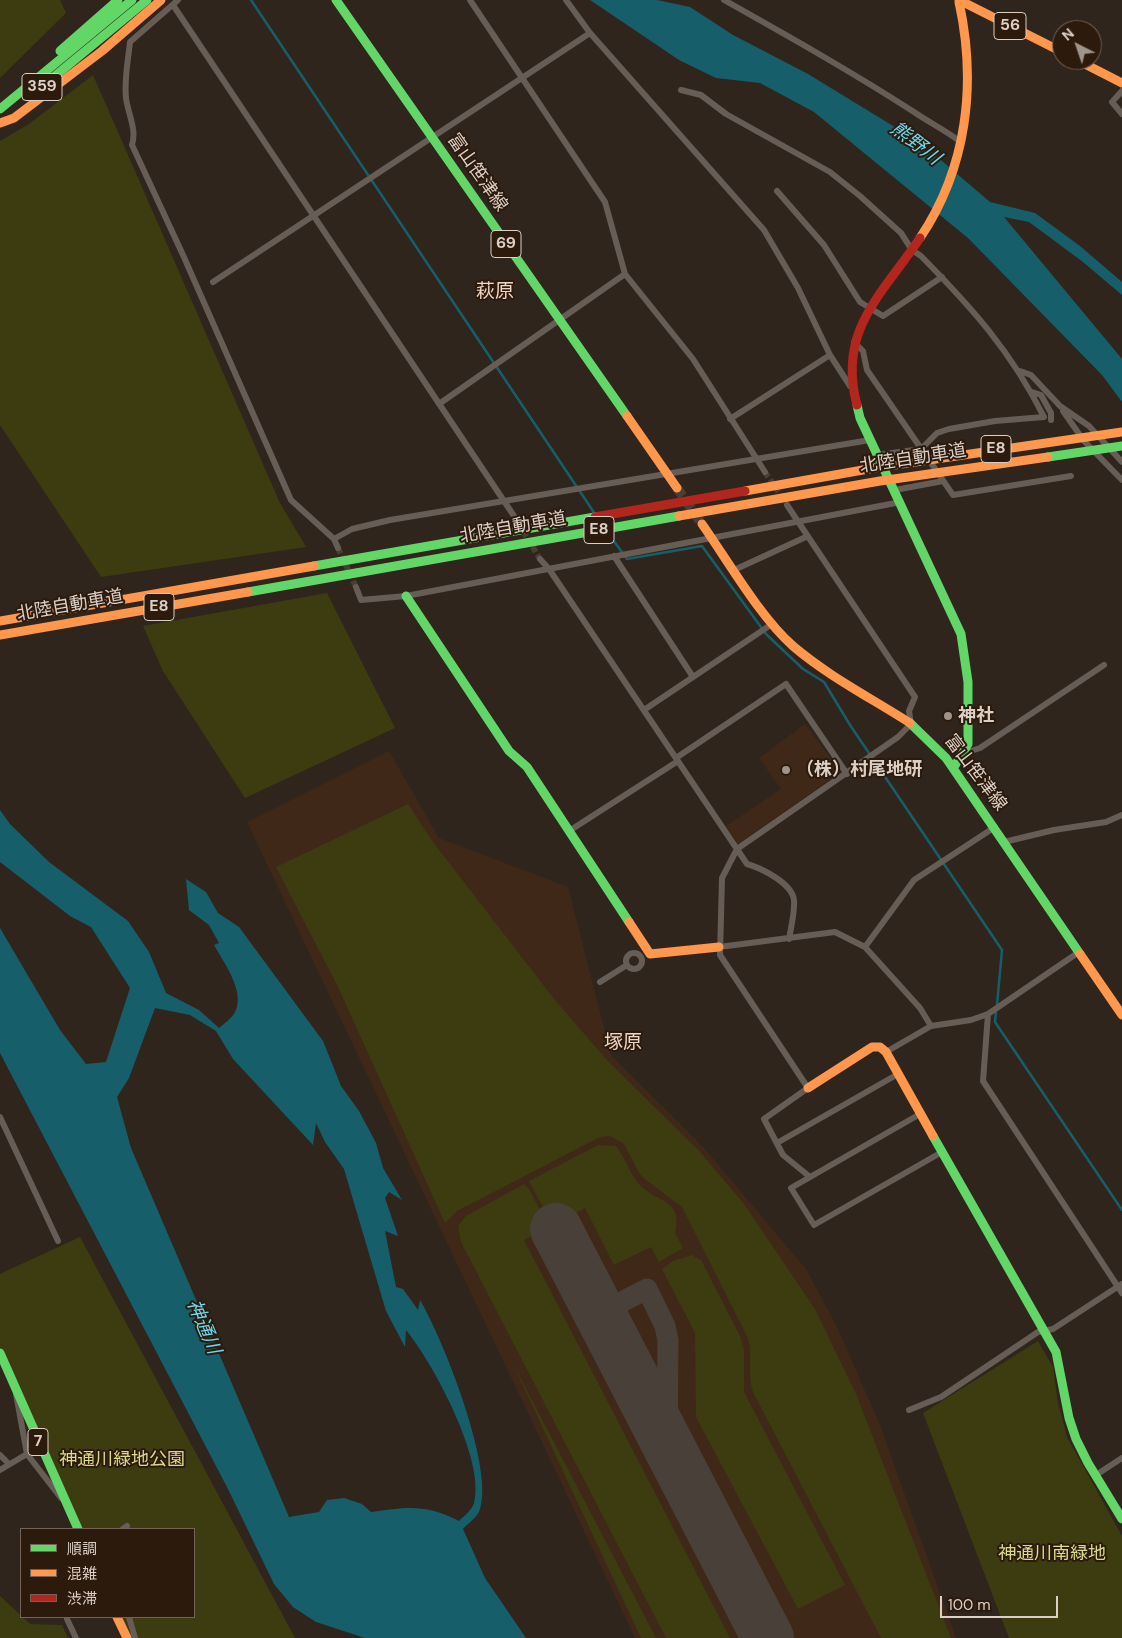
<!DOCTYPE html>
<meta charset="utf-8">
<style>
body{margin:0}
#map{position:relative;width:1122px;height:1638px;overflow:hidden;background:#2f251d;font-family:"DM Sans","Noto Sans JP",sans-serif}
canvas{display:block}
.legend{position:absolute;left:20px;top:1528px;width:175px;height:90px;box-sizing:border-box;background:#2c1a0d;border:1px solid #726257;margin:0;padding:6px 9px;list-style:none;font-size:15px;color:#dbcfc6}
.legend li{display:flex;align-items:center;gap:10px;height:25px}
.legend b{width:25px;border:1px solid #726257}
.north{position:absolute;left:1052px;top:20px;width:50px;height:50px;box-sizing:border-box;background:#2c1a0d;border:1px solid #726257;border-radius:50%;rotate:319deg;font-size:14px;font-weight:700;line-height:20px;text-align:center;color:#dbcfc6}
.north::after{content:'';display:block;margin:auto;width:18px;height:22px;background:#9f948b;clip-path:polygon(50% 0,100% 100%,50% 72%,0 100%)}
.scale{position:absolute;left:940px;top:1596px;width:118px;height:22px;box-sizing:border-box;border:2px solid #dbcfc6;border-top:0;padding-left:6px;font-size:15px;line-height:18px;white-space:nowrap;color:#dbcfc6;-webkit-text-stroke:4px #2c1a0d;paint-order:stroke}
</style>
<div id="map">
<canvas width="1122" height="1638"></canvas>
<ul class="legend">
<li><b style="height:6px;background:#63d668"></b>順調</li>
<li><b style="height:6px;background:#ff974d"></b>混雑</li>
<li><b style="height:6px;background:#b3261e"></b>渋滞</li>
</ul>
<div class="north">N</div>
<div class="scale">100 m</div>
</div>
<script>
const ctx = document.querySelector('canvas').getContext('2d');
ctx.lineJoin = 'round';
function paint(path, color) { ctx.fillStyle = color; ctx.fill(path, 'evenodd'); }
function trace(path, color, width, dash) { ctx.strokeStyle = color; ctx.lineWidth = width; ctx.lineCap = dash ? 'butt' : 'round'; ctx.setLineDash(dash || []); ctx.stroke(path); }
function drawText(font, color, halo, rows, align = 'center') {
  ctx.font = font + ' "DM Sans","Noto Sans JP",sans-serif'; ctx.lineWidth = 4; ctx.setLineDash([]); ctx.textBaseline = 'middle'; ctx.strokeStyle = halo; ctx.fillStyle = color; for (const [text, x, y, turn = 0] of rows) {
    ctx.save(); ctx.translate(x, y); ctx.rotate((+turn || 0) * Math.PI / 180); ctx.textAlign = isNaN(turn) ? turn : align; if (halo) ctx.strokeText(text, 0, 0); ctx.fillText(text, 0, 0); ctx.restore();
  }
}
const built = new Path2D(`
 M805,724L841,772L738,844L726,826L781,789L759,758Z
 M389,751L439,838L568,887L611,1055L704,1148L806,1269L838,1329L880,1425L956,1638H635L247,822Z`);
const green = new Path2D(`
 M0,0H60L66,13L0,78Z
 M93,75L280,503L306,547L101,577L0,425V141L29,124Z
 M327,593L395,728L245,798L163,671L143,626Z
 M408,804L433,842L554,999L606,1059L700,1152L744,1204L815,1309L856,1394L951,1638H881L753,1392C747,1375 753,1356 748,1338L682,1207L646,1180L639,1173L624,1144L610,1136L600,1137L457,1211L445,1223L338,987L276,867Z
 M598,1145L616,1146C625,1157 629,1172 638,1183C655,1203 684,1198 675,1233L683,1248L659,1262L651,1247L614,1265L585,1208L553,1226L529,1181Z
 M524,1184L529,1189L549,1227L524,1240L730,1638H666L461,1242L458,1226L466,1216Z
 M80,1237L295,1638H127L117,1617H194V1529H78L16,1391L0,1347V1274Z
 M692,1255L701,1260L740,1336L744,1351V1392L845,1585L798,1609L696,1417L695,1333L662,1269L673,1261Z
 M1038,1341L1053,1367L1058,1403L1067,1437L1122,1536V1638H1009L923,1413Z
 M512,1362L656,1638H641Z
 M0,1596L30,1624L62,1625L68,1638H0Z`);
const water = new Path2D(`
 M590,0H657L690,7L733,35L808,74L921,143L990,202L1035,213L1080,246L1122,282V295L1083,262L1029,222L1004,217L1122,359V402L1102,375L968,238L814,112L760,83L716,78L679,60Z
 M0,810L10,824L49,862L128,921L149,952L166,993L199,1010L219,1028C224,1024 230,1019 234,1014C247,993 224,963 214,945L219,943L209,925L189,910L186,879L206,892L218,913L239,927L323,1041L341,1086L359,1111L376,1143L383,1168L402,1200L389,1192L385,1198L398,1236L385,1231L396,1287L403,1289L418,1310L420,1300C443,1339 494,1467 480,1509C478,1517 468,1523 463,1529L485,1578L526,1638H365L316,1622L293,1607L274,1584L228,1489L0,1053V928L60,1030L86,1064L106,1062L130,988L91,927L70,916L0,862ZM155,1008L190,1015L216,1031L233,1059L313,1145L316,1123L325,1142L344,1169L386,1311L405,1347L406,1330C433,1363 486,1461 474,1503C472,1510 464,1516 459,1521C425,1504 408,1507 371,1512L362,1504L344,1498L327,1500L319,1512L289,1517L131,1148L117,1097L129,1078Z`);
const stream = new Path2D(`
 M251,0L595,514
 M608,533L627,559L702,546L766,634L803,669L824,682L850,725L1002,950L997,1005
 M996,1011L995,1022L1122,1210`);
const taxiway = new Path2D(`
 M600,1313L647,1289L665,1326L668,1340L667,1443`);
const runway = new Path2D(`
 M556,1229L768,1638`);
const streetTunnel = new Path2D(`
 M765,472L784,500
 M514,516L540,559
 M338,548L356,587`);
const primaryTunnel = new Path2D(`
 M677,488L702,524`);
const street = new Path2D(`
 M178,0L130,42C128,61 124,80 126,98C128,114 137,129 132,145L183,255L291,500L334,539L338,548
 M470,0L605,202L625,274L693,359L765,472
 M566,0L590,33L764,230L798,288L830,355L850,386
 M724,0C788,36 852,72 914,112C930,123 947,131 962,143
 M173,5L514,516
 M681,90L701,95L726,114L830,172L860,196L901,233L912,250L921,256C972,308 1011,351 1044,417L995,421L949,429L937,433L921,449L878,455
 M1122,91L1112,102L1122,114
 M777,191L824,245L860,302L883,316L942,277
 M213,282L590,33
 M854,342L863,351L867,370L953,495L1071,476
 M1020,371L1031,375L1060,406L1089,426L1122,462
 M1032,392L1041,395L1051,413V420
 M439,404L625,274
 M1063,411L1084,441L1122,480
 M730,419L830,355
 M895,490L943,481
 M787,505L915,697L909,711L911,724L898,737L737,849L722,878L720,955L808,1088L764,1119L783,1155L810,1177
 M334,539L352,529L390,520L870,440
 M614,556L693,677
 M540,559L549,569L747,864C761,868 792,883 794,900C795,912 791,927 789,939
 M734,570L808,536
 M356,587L361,600L406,596L901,502
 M644,710L772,624
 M962,754L980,748L1104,665
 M676,758L786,684L847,774
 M569,831L678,761
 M1004,842L1054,830L1106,822L1122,815
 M719,947L835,932L865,947L920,1008L931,1026
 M865,947L914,880L995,827
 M626 961a8 8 0 1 1 16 0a8 8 0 1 1-16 0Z
 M600,982L627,965
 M988,1014L983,1081L1122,1293
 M886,1052L931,1026L971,1020L988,1014L1079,952
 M920,1114L791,1188L814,1225L942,1152
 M0,1117L58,1241
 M777,1143L898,1074
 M16,1394L27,1454L61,1498
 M909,1410L941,1397L1038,1332L1053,1329L1122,1284
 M0,1455L9,1464
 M0,1470L27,1454
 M1096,1475L1122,1458
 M123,1529L127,1526
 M129,1617L135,1638
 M67,1619L76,1638`);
const fast = new Path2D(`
 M336,0L627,416
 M60,51L118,0
 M38,90L147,0
 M0,109L132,0
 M857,405L860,418L961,634L968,682V744L954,767
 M1048,457L1122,446
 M314,566L595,517
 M248,592L679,516
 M406,596L509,751L527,767L629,922
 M910,723L946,758L1080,954
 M933,1136L1056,1352L1069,1418L1076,1439L1088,1463L1122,1519
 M0,1353L78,1529`);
const slow = new Path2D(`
 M959,0L1062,52
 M1077,60L1122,83
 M0,123L14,118L102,51L161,0
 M920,238C967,168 977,84 959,2
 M627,416L677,488
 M745,491L874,468L1122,432
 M679,516L880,481L1048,457
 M702,524C728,561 760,617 793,646C828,676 871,698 910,723
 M0,621L314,566
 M0,635L248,592
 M629,922L650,954L719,947
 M1080,954L1122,1015
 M808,1088L872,1047H880L886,1052L933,1136
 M117,1617L127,1638`);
const jam = new Path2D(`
 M857,405C837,330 882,295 920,238
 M595,517L745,491`);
const markers = [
 [948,716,5,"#9f948b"],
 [786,770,5,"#9f948b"]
];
const shields = [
 [1010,26,32],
 [42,87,40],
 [506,244,30],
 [996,449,30],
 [599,530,30],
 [159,607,30],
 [38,1442,20]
];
const shieldNames = [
 ["56",1010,26],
 ["359",42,87],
 ["69",506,244],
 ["E8",996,449],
 ["E8",599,530],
 ["E8",159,607],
 ["7",38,1442]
];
const streetNames = [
 ["富山笹津線",477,173,55],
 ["北陸自動車道",913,459,-9],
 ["北陸自動車道",513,528,-10],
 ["北陸自動車道",70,606,-10],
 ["富山笹津線",975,773,53]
];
const poiNames = [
 ["神社",958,716],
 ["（株）村尾地研",796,770]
];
const parkNames = [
 ["神通川緑地公園",122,1460],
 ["神通川南緑地",1052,1554]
];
const waterNames = [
 ["熊野川",915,144,37],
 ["神通川",203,1327,67]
];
const neighbourhoodNames = [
 ["萩原",495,292],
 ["塚原",623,1043]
];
paint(built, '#3f2818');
paint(green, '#3c3c10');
paint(water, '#165f6a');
trace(stream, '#165f6a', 2.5);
trace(taxiway, '#4a403a', 21);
trace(runway, '#4a403a', 52);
trace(streetTunnel, '#493e36', 6, [6, 3]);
trace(primaryTunnel, '#493e36', 10, [10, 5]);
trace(street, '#665d57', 6);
trace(fast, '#63d668', 9);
trace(slow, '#ff974d', 9);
trace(jam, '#b3261e', 9);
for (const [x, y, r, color] of markers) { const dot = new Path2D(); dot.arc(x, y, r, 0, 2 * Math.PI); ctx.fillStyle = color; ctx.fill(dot); trace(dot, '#2c1a0d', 2); }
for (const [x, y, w] of shields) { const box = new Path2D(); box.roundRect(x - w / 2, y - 13.5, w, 27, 4); ctx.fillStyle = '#2c1a0d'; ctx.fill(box); trace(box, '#dbcfc6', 1); }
drawText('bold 16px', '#dbcfc6', null, shieldNames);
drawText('18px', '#dbcfc6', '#2c1a0d', streetNames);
drawText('bold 18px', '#dbcfc6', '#2c1a0d', poiNames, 'left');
drawText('18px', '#d7dc89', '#2c1a0d', parkNames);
drawText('italic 19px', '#6ad9ee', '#2c1a0d', waterNames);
drawText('19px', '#eed5c4', '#2c1a0d', neighbourhoodNames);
</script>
